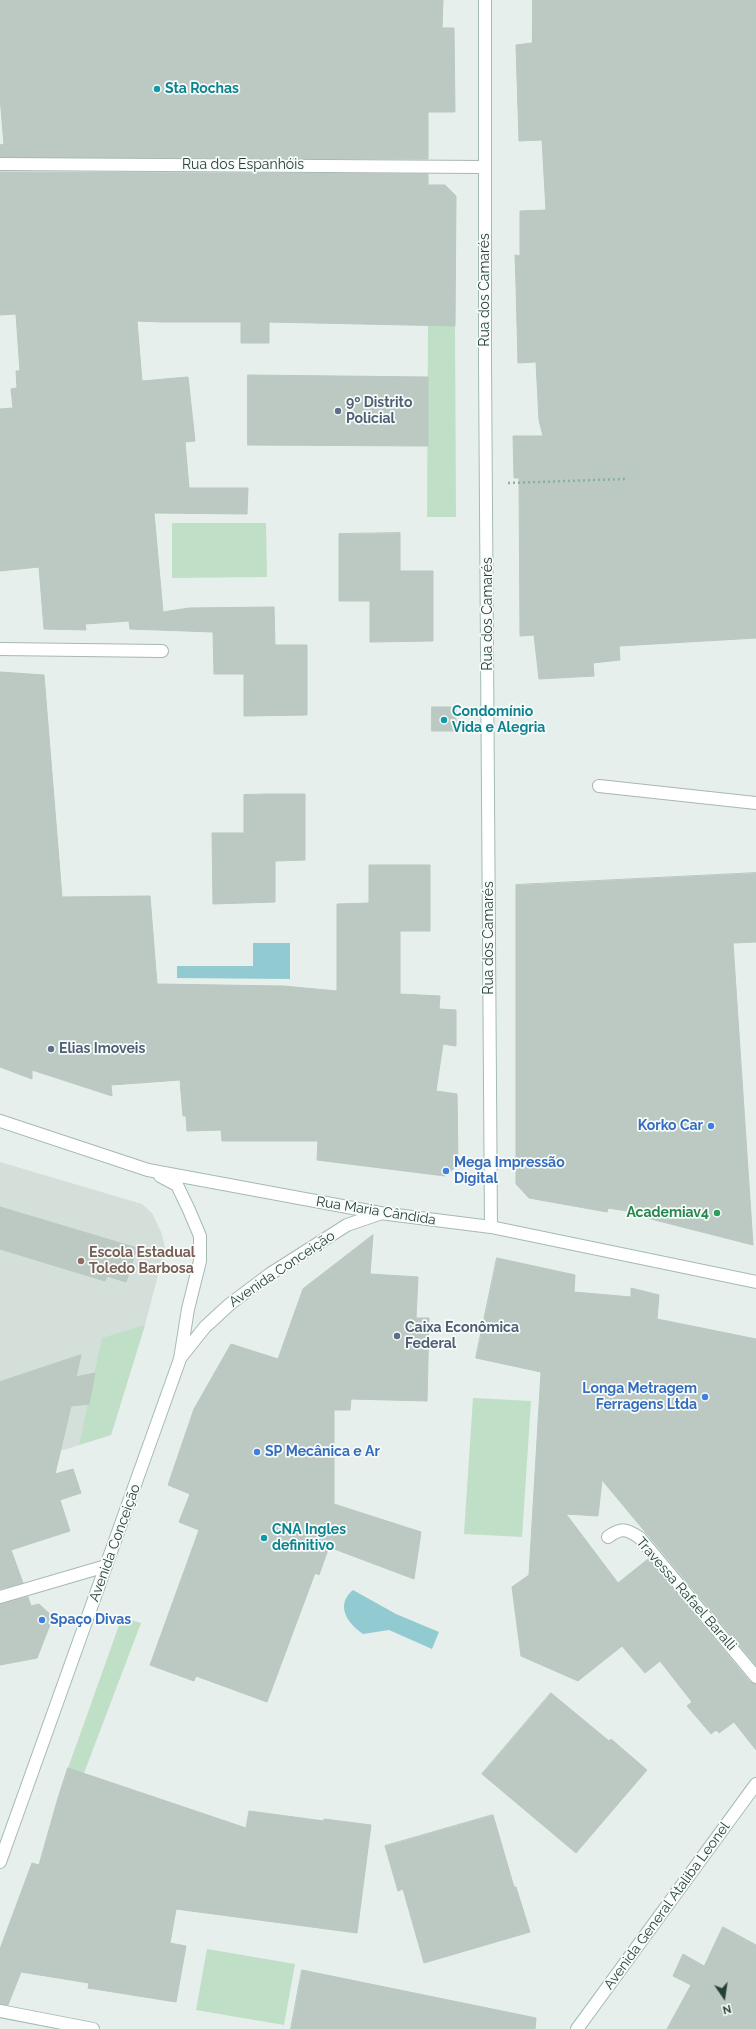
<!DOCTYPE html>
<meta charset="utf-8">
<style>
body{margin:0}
#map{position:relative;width:756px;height:2029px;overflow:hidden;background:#e6efeb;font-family:Raleway,sans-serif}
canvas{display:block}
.north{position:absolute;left:704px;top:1977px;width:40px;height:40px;-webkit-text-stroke:3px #f7fbf9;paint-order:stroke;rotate:167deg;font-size:11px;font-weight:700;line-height:16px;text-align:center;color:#254138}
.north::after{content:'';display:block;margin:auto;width:14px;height:18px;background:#254138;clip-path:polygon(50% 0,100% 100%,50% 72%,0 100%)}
</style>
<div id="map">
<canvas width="756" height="2029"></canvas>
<div class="north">N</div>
</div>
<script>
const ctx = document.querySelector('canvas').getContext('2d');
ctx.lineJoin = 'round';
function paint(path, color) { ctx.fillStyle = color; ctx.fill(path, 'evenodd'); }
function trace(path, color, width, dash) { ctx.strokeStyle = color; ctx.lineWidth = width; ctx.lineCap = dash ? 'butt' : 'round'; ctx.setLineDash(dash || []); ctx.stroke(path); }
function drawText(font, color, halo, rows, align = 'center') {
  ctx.font = font + ' Raleway,sans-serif'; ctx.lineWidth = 3.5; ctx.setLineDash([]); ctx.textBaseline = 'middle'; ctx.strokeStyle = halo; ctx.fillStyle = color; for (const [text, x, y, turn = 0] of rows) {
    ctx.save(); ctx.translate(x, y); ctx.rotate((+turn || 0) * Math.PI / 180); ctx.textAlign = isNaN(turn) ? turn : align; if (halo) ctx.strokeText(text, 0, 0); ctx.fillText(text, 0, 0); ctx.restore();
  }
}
const built = new Path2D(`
 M0,1162L142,1204L152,1213L162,1234L165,1248L145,1325L111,1435L0,1470Z`);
const green = new Path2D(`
 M428,325L455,326L456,517H427Z
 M172,523H266L267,577L172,578Z
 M145,1325L111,1435L79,1445L102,1338Z
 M473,1398L531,1401L522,1537L464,1534Z
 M122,1617L141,1623L84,1773L68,1768Z
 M207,1949L295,1964L284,2025L196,2010Z`);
const water = new Path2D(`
 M253,943H290V979L177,978V966H253Z
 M353,1590L396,1614L439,1632L432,1649L389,1630L363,1634C347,1623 335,1605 353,1590Z`);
const building = new Path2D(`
 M0,0H443L442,28H454L455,112H428V159L0,157V145L4,144L0,97Z
 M533,0H756V638L619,646L620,660L593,663L594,676L539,679L534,635L520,636L519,478H514L513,436H543L539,420L536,362L518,363L516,284L515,255L520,256V211L546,210L542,140L519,141L516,45L532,43Z
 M0,172L428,174V185H445L456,196L455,326L269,322V343H241V322H161L137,321L142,381L188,377L195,441L185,442L189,488H248L247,514L154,513L163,612L189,608L274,607L275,645H307V715L244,716V674H214L213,632L130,629L129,621L85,624L86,630L44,629L39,567L0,571V409L13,408L11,389L17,388L16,371H20L16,314L0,315Z
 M248,375L428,377V446L248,445Z
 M400,533V571H433V641L370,642V601H339V534Z
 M0,672L44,675L62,897L150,896L157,984L283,986L337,991V904L369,903V865H430V931H400V994L440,996L439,1009L456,1010V1046L443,1044L436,1091L457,1094L458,1165L445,1176L317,1160L318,1141H222L221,1130L187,1131L186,1116H183L180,1080L111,1085L112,1096L32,1070V1079L0,1067Z
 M432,707H456V731H432Z
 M267,794H305V860L275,861V902L213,904L212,833H244V795Z
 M756,873V942L733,943L753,1245L647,1218L640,1213L608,1208L607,1212L529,1198L516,1184V885Z
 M0,1207L137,1248L126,1282L107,1276L105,1281L0,1249Z
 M373,1235L370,1274L418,1277L416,1318H429L427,1401L351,1399L350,1410H334V1504L421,1532L414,1579L329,1547L319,1575L315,1573L267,1702L196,1676L194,1681L150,1665L199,1530L179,1522L190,1494L168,1485L194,1409L231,1344L278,1359L303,1289Z
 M497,1258L575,1275L574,1292L631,1297V1288L659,1295L657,1319L756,1339V1665L602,1480L598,1516L566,1514L618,1583L648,1559L750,1682L756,1684V1750L734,1722L719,1733L716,1730L711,1734L687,1706L692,1702L660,1661L645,1673L622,1646L578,1681L521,1656L512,1587L529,1575L541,1372L476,1358Z
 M81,1355L76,1377L95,1373L89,1404L71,1406L55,1474L73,1469L81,1493L60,1500L70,1531L11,1550L23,1583L0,1589V1382Z
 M28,1597L31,1606L39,1604L53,1617L37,1658L0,1665V1604Z
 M551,1693L609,1741L611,1739L647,1770L576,1853L482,1774Z
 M68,1768L246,1828L249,1811L324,1821V1819L371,1825L357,1933L176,1909L170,1943L186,1946L176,2002L88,1988L89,1983L21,1972L8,2005L0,2004V1949L32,1863L39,1865L58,1798Z
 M493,1815L514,1887H516L530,1932L424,1963L403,1889L398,1891L385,1846Z
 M723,1927L756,1945V2029H667L691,1985L673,1976L683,1954L704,1966Z
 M302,1970L536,2018L535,2029H291Z`);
const path = new Path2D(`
 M508,483L625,479`);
const lane = new Path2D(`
 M599,786L756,803`);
const street = new Path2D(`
 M0,164L485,167
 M0,649L162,651
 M608,1537C622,1527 627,1529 640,1538L756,1677
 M0,1597L106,1566`);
const secondary = new Path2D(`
 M485,0V364L491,1227
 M0,1121L148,1170L380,1213L491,1227L756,1282
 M181,1357L205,1327L230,1304L270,1274L347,1225L379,1214
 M0,1862L180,1359L188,1309L200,1261V1236L189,1210L177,1185L160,1176
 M0,2011L93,2029
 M577,2029L756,1784`);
const markers = [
 [157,89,4,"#0f9aa8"],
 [338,411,4,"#5c6f8a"],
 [444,720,4,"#0f9aa8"],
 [51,1049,4,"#5c6f8a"],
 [711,1126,4,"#3f7fe0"],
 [446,1171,4,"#3f7fe0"],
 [717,1213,4,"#2e9e5b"],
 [81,1261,4,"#8d6e63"],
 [397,1336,4,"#5c6f8a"],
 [705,1397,4,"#3f7fe0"],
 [257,1452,4,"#3f7fe0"],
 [264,1538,4,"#0f9aa8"],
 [42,1620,4,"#3f7fe0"]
];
const cultureNames = [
 ["Sta Rochas",165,89],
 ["Condomínio",452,712],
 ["Vida e Alegria",452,728],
 ["CNA Ingles",272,1530],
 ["definitivo",272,1546]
];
const streetNames = [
 ["Rua dos Espanhóis",243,165],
 ["Rua dos Camarés",485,290,-90],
 ["Rua dos Camarés",488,614,-90],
 ["Rua dos Camarés",489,938,-90],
 ["Rua Maria Cândida",376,1211,9],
 ["Avenida Conceição",282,1269,-34],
 ["Avenida Conceição",115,1543,-70],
 ["Travessa Rafael Baralli",686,1594,49],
 ["Avenida General Ataliba Leonel",667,1906,-54]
];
const serviceNames = [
 ["9º Distrito",346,403],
 ["Policial",346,419],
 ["Elias Imoveis",59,1049],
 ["Caixa Econômica",405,1328],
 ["Federal",405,1344]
];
const shopNames = [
 ["Korko Car",703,1126,"right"],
 ["Mega Impressão",454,1163],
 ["Digital",454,1179],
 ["Longa Metragem",697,1389,"right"],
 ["Ferragens Ltda",697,1405,"right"],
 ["SP Mecânica e Ar",265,1452],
 ["Spaço Divas",50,1620]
];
const leisureNames = [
 ["Academiav4",709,1213]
];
const educationNames = [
 ["Escola Estadual",89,1253],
 ["Toledo Barbosa",89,1269]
];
paint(built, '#d4dfd9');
paint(green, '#c0dfc7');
paint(water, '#91cbd1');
paint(building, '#bcc9c3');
trace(building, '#b9c8c1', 1);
trace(lane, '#a8b7b2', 14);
trace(street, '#a8b7b2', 14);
trace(secondary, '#a5bab2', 14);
trace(path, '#88b1a2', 2.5, [2, 3]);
trace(lane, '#fff', 12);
trace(street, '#fff', 12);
trace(secondary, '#fff', 12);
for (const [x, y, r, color] of markers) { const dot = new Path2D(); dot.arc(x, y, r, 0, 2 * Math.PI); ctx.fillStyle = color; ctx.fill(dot); trace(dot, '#f7fbf9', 1.5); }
drawText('bold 14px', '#0d838f', '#f7fbf9', cultureNames, 'left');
drawText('14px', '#254138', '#f7fbf9', streetNames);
drawText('bold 14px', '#4e5e75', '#f7fbf9', serviceNames, 'left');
drawText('bold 14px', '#366cbe', '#f7fbf9', shopNames, 'left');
drawText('bold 14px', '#27864d', '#f7fbf9', leisureNames, 'right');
drawText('bold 14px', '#785e54', '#f7fbf9', educationNames, 'left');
</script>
